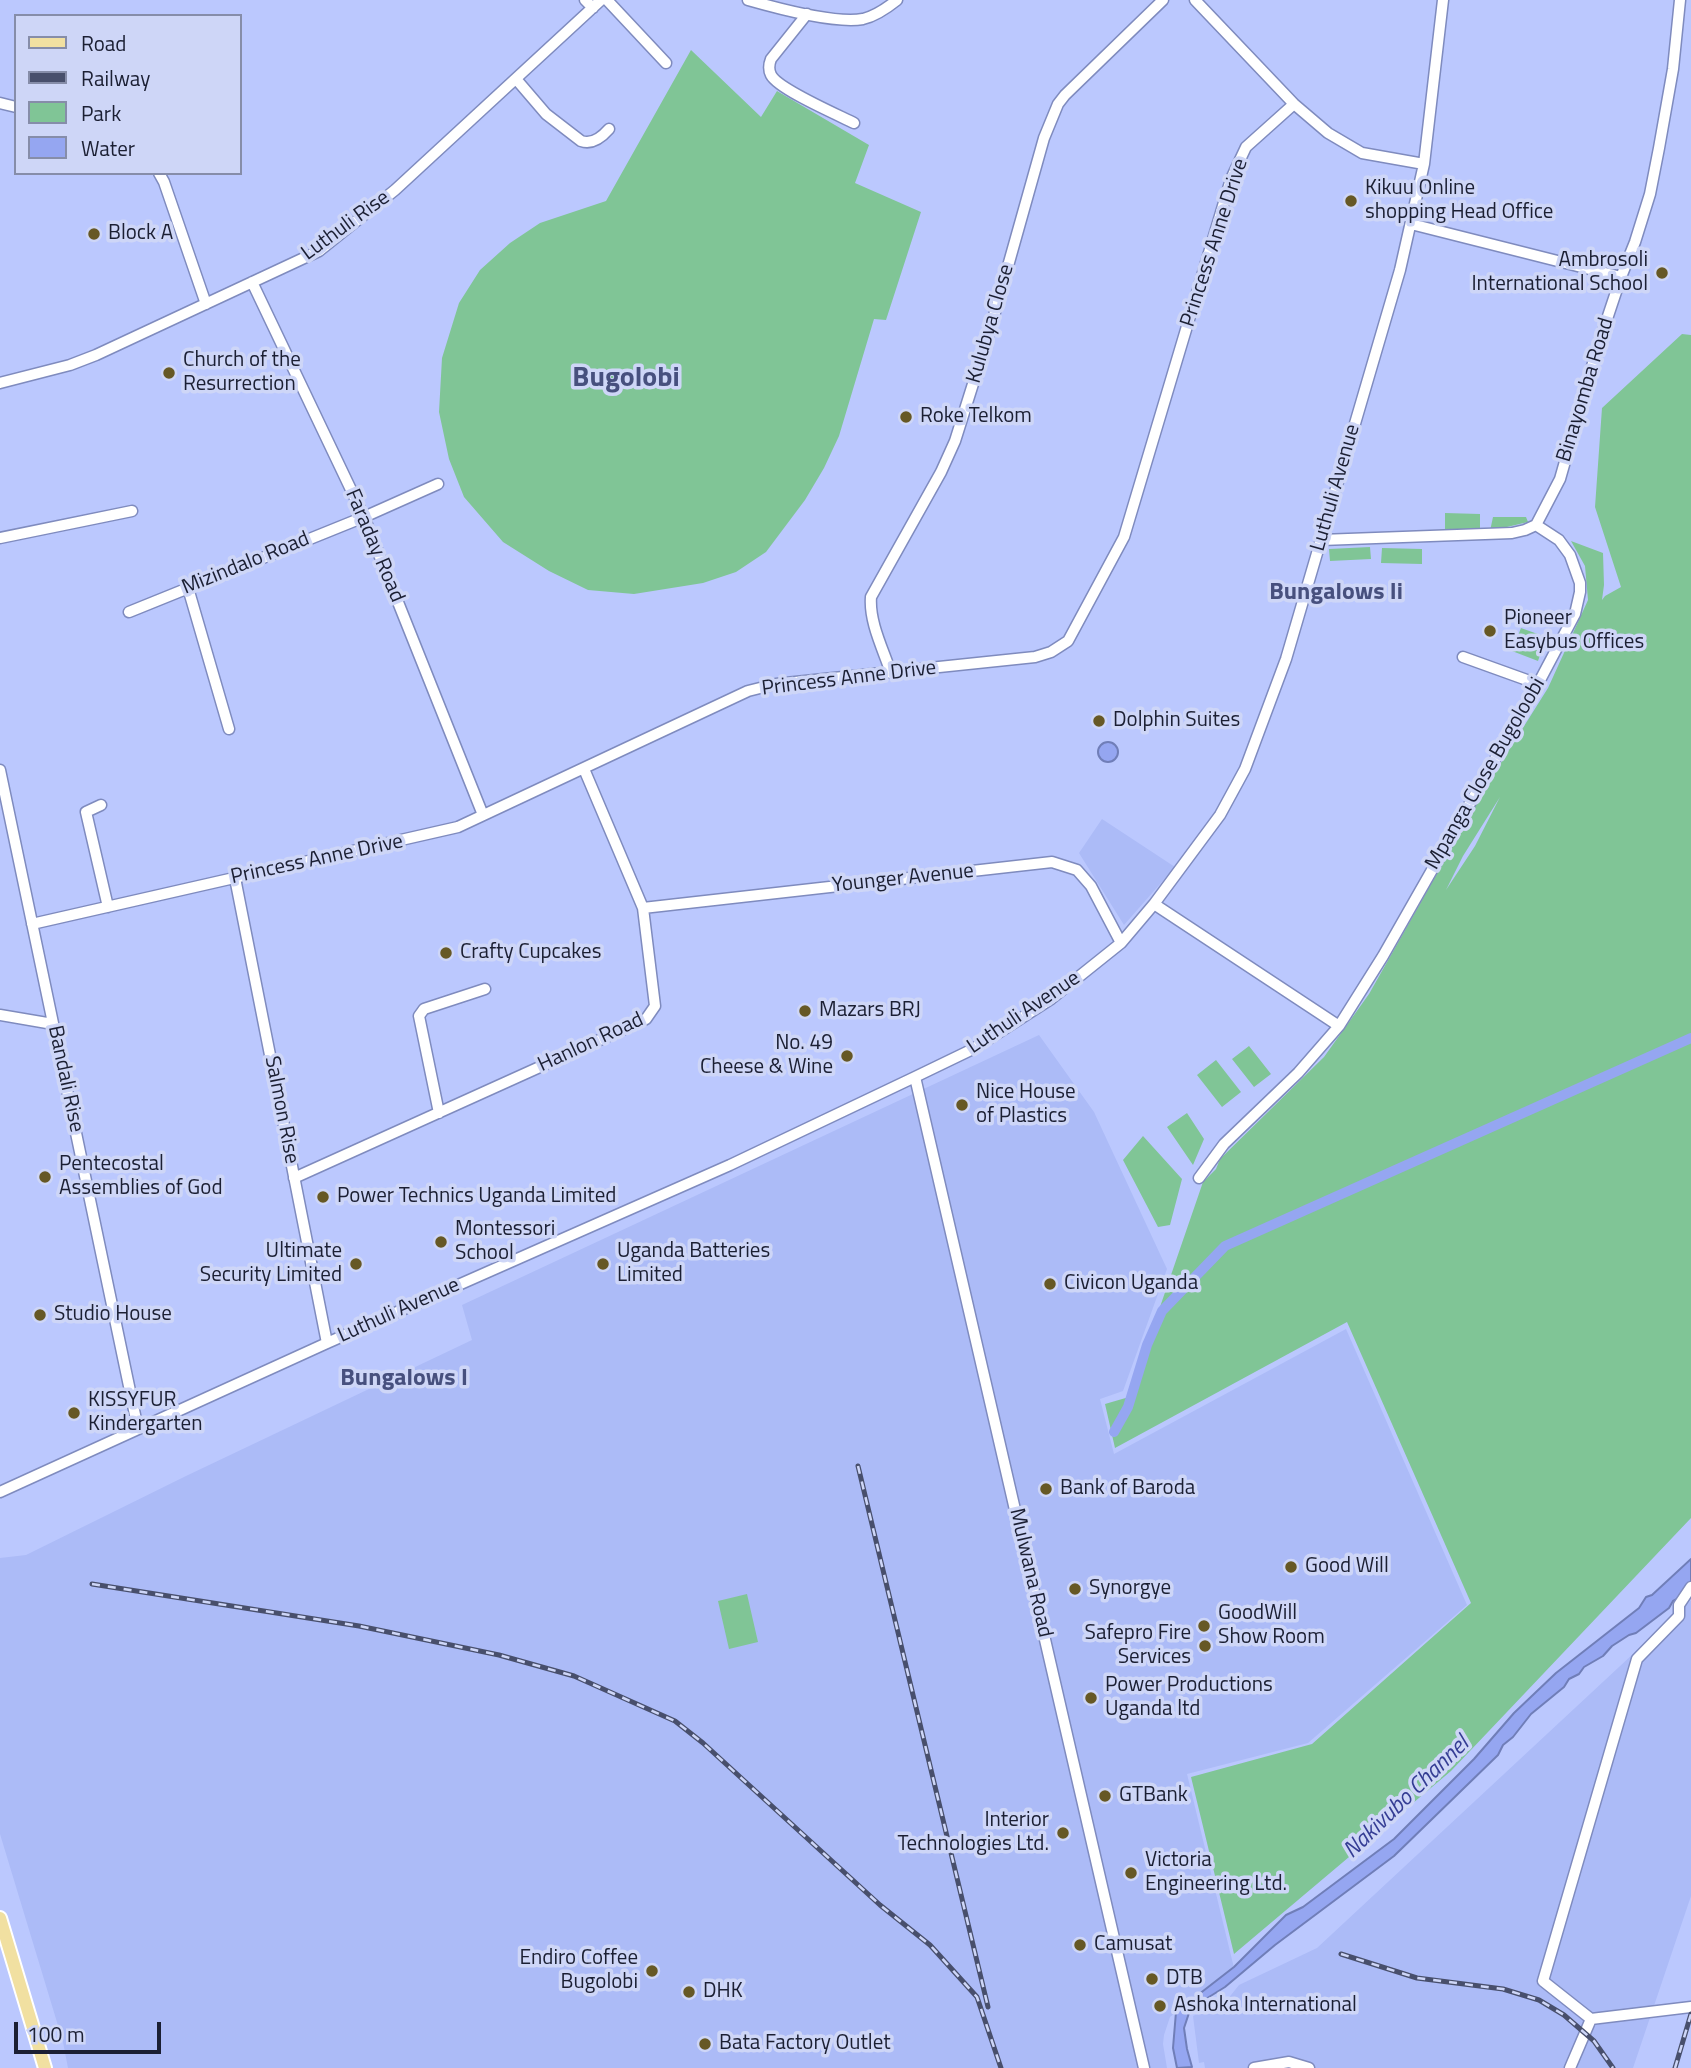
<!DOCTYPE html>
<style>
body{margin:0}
#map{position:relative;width:1691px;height:2068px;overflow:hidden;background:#bbc8fe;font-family:"Titillium Web",sans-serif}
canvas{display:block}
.legend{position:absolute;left:14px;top:14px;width:228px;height:161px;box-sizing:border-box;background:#ced6f7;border:2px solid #868da9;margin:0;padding:9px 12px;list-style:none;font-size:21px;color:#1b1f33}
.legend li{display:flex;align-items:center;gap:14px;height:35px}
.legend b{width:35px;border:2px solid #868da9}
.scale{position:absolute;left:14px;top:2022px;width:147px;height:32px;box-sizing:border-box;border:4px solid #1b1f33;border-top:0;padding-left:9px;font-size:21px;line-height:24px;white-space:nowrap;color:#1b1f33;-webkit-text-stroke:5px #ced6f7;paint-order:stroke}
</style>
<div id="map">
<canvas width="1691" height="2068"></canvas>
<ul class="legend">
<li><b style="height:9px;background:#f1e0a1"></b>Road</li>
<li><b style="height:9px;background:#484f6c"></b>Railway</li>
<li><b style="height:19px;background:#80c596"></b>Park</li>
<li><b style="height:19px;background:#95a6f1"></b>Water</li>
</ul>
<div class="scale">100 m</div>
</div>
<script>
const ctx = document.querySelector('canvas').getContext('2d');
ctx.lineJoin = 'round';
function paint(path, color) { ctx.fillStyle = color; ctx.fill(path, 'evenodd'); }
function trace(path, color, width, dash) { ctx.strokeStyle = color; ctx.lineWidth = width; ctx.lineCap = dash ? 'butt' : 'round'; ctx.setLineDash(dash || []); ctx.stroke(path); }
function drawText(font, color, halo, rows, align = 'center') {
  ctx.font = font + ' "Titillium Web",sans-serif'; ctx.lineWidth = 7; ctx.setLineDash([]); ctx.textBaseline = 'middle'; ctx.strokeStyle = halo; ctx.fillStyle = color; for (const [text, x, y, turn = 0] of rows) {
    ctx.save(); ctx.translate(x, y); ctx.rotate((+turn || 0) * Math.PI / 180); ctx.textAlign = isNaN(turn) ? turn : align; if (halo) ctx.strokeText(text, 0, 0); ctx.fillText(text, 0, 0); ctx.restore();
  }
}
const built = new Path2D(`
 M1102,819L1175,867L1124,925L1079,853Z
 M1039,1035L1094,1112L1167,1269L1123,1391L1100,1399L1114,1454L1346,1329L1467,1605L1308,1743L1187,1774L1234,1968L1170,2017L1164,2035L1163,2044L1167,2068H68L63,2042L0,1834V1558L26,1555L186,1476L472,1340L462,1305Z
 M1691,1600V1896L1633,2068H1205L1204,2062L1199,2063L1193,2016L1227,2000L1239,1985L1317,1948Z`);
const green = new Path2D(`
 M691,50L761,117L777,91L869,145L855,183L921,212L886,320L874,319L839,436L824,468L805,500L766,552L736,572L703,583L634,594L588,590L549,571L503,542L464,497L449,459L439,412L442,358L459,303L480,270L510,243L540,223L606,201Z
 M1682,334L1691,335V1518L1451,1771L1234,1954L1191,1777L1312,1744L1471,1603L1347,1322L1115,1448L1105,1404L1129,1397L1203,1182L1216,1169L1220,1159L1324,1057L1369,994L1487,785L1548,688L1588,600L1585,566L1571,541L1603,553L1604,585L1602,600L1605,596L1621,587L1595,507L1602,408ZM1500,797L1475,846L1446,890L1463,856Z
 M1445,513L1480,514V530H1445Z
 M1493,517H1526L1528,522L1490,531Z
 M1370,547L1371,559L1330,561L1329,549Z
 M1382,548L1422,549V564L1381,563Z
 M1521,628L1546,637L1538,661L1512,651Z
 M1249,1046L1271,1074L1254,1087L1232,1059Z
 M1216,1060L1241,1092L1222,1107L1197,1075Z
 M1187,1113L1204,1139L1193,1165L1167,1127Z
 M1143,1136L1182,1179L1170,1225L1158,1227L1123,1160Z
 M747,1594L758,1642L729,1649L718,1601Z`);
const water = new Path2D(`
 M1098 752a10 10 0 1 1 20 0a10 10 0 1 1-20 0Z
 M1691,1559V1582L1687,1585L1681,1597L1673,1601L1669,1608L1636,1633L1629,1635L1612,1646L1603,1656L1584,1667L1579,1674L1569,1679L1564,1687L1531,1714L1513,1737L1503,1745L1498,1755L1394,1856L1275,1945L1225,1987L1201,2002L1189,2013L1184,2028L1187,2049L1192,2067L1177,2068L1173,2048L1176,2012L1234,1967L1286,1915L1303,1907L1394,1839L1474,1759L1514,1713L1556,1673L1639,1608L1646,1597L1652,1595Z`);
const canal = new Path2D(`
 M1114,1432L1128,1407L1147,1345L1162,1311L1225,1246L1691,1038`);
const minor = new Path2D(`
 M585,0L593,8
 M607,0L666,63
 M748,0C776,8 835,24 863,19C876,16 887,8 897,0
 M1195,0L1294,104L1328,133L1362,153L1424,164
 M807,14L771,59C769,64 768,69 771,75C778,89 838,115 854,123
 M516,79L546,114L581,141C592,145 602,137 609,129
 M0,103L16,107
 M159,173L164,182L206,304
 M1411,224L1621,277
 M252,282L364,517L483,815
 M0,383L70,365L96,355L319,251L395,190L601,0
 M0,538L132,511
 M1321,540L1512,533L1525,530L1536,525L1560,479L1597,349L1621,277L1635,242L1650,194L1659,148L1673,69L1680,0
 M188,588L229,729
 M129,612L364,517L438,484
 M1463,657L1538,684
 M891,673C883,649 869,622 871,597L941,472L955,441L990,330L1044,138L1058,104L1065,95L1163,0
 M0,770L138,1429
 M101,805L86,812L108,907
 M235,878L327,1343
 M1154,904L1339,1026
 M643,908L1052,862L1077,870L1091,886L1121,943
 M32,924L458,827L748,691L776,684L1035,657L1051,652L1068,641L1124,537L1231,179L1246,147L1294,104
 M0,1015L53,1024
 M915,1077L1144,2068
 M439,1113L419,1016L424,1009L485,989
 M294,1178L646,1019L655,1006L643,908L584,769
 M1199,1178L1224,1144L1298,1073L1339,1026L1383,956L1538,684L1575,614L1580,592V583L1570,555L1559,540L1536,525
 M0,1492L327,1343L730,1165L915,1077L973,1049L1051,999L1121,943L1154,904L1220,815L1245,769L1286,659L1400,270L1424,164L1443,0
 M1591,2019L1543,1981L1637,1659L1679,1616V1605L1691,1587
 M1254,2068L1289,2062L1309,2068
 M1570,2068L1591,2019L1691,2007`);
const major = new Path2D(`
 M0,1918L45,2068`);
const rail = new Path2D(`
 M858,1466L988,2007
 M92,1584L359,1626L499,1655L574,1676L675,1721L703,1743L880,1905L930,1945L977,1997L1001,2068
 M1341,1954L1417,1978L1503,1989L1539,2000L1564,2015L1594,2041L1613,2068
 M1675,2068L1691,2014`);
const markers = [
 [1351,201,7,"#665825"],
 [94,234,7,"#665825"],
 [1662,273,7,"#665825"],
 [169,373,7,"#665825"],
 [906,417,7,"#665825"],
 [1490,631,7,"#665825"],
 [1099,721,7,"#665825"],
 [446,953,7,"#665825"],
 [805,1011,7,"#665825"],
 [847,1056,7,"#665825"],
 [962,1105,7,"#665825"],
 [45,1177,7,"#665825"],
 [323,1197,7,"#665825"],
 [441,1242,7,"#665825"],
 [356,1264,7,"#665825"],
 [603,1264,7,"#665825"],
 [1050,1284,7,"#665825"],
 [40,1315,7,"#665825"],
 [74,1413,7,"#665825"],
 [1046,1489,7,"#665825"],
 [1291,1567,7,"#665825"],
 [1075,1589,7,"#665825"],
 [1204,1626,7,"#665825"],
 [1205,1646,7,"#665825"],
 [1091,1698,7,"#665825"],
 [1105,1796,7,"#665825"],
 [1063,1833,7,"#665825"],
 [1131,1873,7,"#665825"],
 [1080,1945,7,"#665825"],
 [652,1971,7,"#665825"],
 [1152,1979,7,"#665825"],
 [689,1992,7,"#665825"],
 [1160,2006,7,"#665825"],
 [705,2044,7,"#665825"]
];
const poiNames = [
 ["Kikuu Online",1365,189],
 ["shopping Head Office",1365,213],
 ["Block A",108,234],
 ["Ambrosoli",1648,261,"right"],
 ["International School",1648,285,"right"],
 ["Church of the",183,361],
 ["Resurrection",183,385],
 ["Roke Telkom",920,417],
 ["Pioneer",1504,619],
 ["Easybus Offices",1504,643],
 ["Dolphin Suites",1113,721],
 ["Crafty Cupcakes",460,953],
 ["Mazars BRJ",819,1011],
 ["No. 49",833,1044,"right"],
 ["Cheese & Wine",833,1068,"right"],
 ["Nice House",976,1093],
 ["of Plastics",976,1117],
 ["Pentecostal",59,1165],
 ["Assemblies of God",59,1189],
 ["Power Technics Uganda Limited",337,1197],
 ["Montessori",455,1230],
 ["School",455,1254],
 ["Ultimate",342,1252,"right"],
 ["Security Limited",342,1276,"right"],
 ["Uganda Batteries",617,1252],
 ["Limited",617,1276],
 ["Civicon Uganda",1064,1284],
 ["Studio House",54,1315],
 ["KISSYFUR",88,1401],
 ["Kindergarten",88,1425],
 ["Bank of Baroda",1060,1489],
 ["Good Will",1305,1567],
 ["Synorgye",1089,1589],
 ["GoodWill",1218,1614],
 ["Show Room",1218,1638],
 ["Safepro Fire",1191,1634,"right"],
 ["Services",1191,1658,"right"],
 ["Power Productions",1105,1686],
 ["Uganda ltd",1105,1710],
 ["GTBank",1119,1796],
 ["Interior",1049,1821,"right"],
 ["Technologies Ltd.",1049,1845,"right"],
 ["Victoria",1145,1861],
 ["Engineering Ltd.",1145,1885],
 ["Camusat",1094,1945],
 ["Endiro Coffee",638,1959,"right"],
 ["Bugolobi",638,1983,"right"],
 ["DTB",1166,1979],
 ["DHK",703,1992],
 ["Ashoka International",1174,2006],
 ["Bata Factory Outlet",719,2044]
];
const streetNames = [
 ["Luthuli Rise",346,226,-36],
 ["Princess Anne Drive",1215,243,-72],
 ["Kulubya Close",991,324,-74],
 ["Binayomba Road",1586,390,-73],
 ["Luthuli Avenue",1336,488,-74],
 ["Faraday Road",374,546,67],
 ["Mizindalo Road",246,564,-22],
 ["Princess Anne Drive",849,679,-7],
 ["Mpanga Close Bugoloobi",1486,774,-60],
 ["Princess Anne Drive",317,860,-12],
 ["Younger Avenue",903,879,-6],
 ["Luthuli Avenue",1024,1013,-34],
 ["Hanlon Road",591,1043,-25],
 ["Bandali Rise",65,1079,78],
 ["Salmon Rise",281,1110,79],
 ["Luthuli Avenue",399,1311,-24],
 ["Mulwana Road",1030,1573,77]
];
const waterNames = [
 ["Nakivubo Channel",1407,1798,-44]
];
const quarterNames = [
 ["Bungalows Ii",1336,593],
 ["Bungalows I",404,1379]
];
const districtNames = [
 ["Bugolobi",626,379]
];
paint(built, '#acbbf7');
paint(green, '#80c596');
paint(water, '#95a6f1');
trace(water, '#707eb8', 2);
trace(canal, '#95a6f1', 10);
trace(minor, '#7f8bbe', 13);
trace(major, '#fff', 16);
trace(minor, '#fff', 10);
trace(major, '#f1e0a1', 12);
trace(rail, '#484f6c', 5);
trace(rail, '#ced6f7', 2.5, [8]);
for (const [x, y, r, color] of markers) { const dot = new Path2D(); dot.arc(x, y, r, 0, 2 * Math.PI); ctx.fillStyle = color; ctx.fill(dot); trace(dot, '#ced6f7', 2.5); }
drawText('21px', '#1b1f33', '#ced6f7', poiNames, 'left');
drawText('21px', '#1b1f33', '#ced6f7', streetNames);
drawText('italic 23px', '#353d94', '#ced6f7', waterNames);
drawText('bold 24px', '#47507e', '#ced6f7', quarterNames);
drawText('bold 28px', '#47507e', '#ced6f7', districtNames);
</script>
